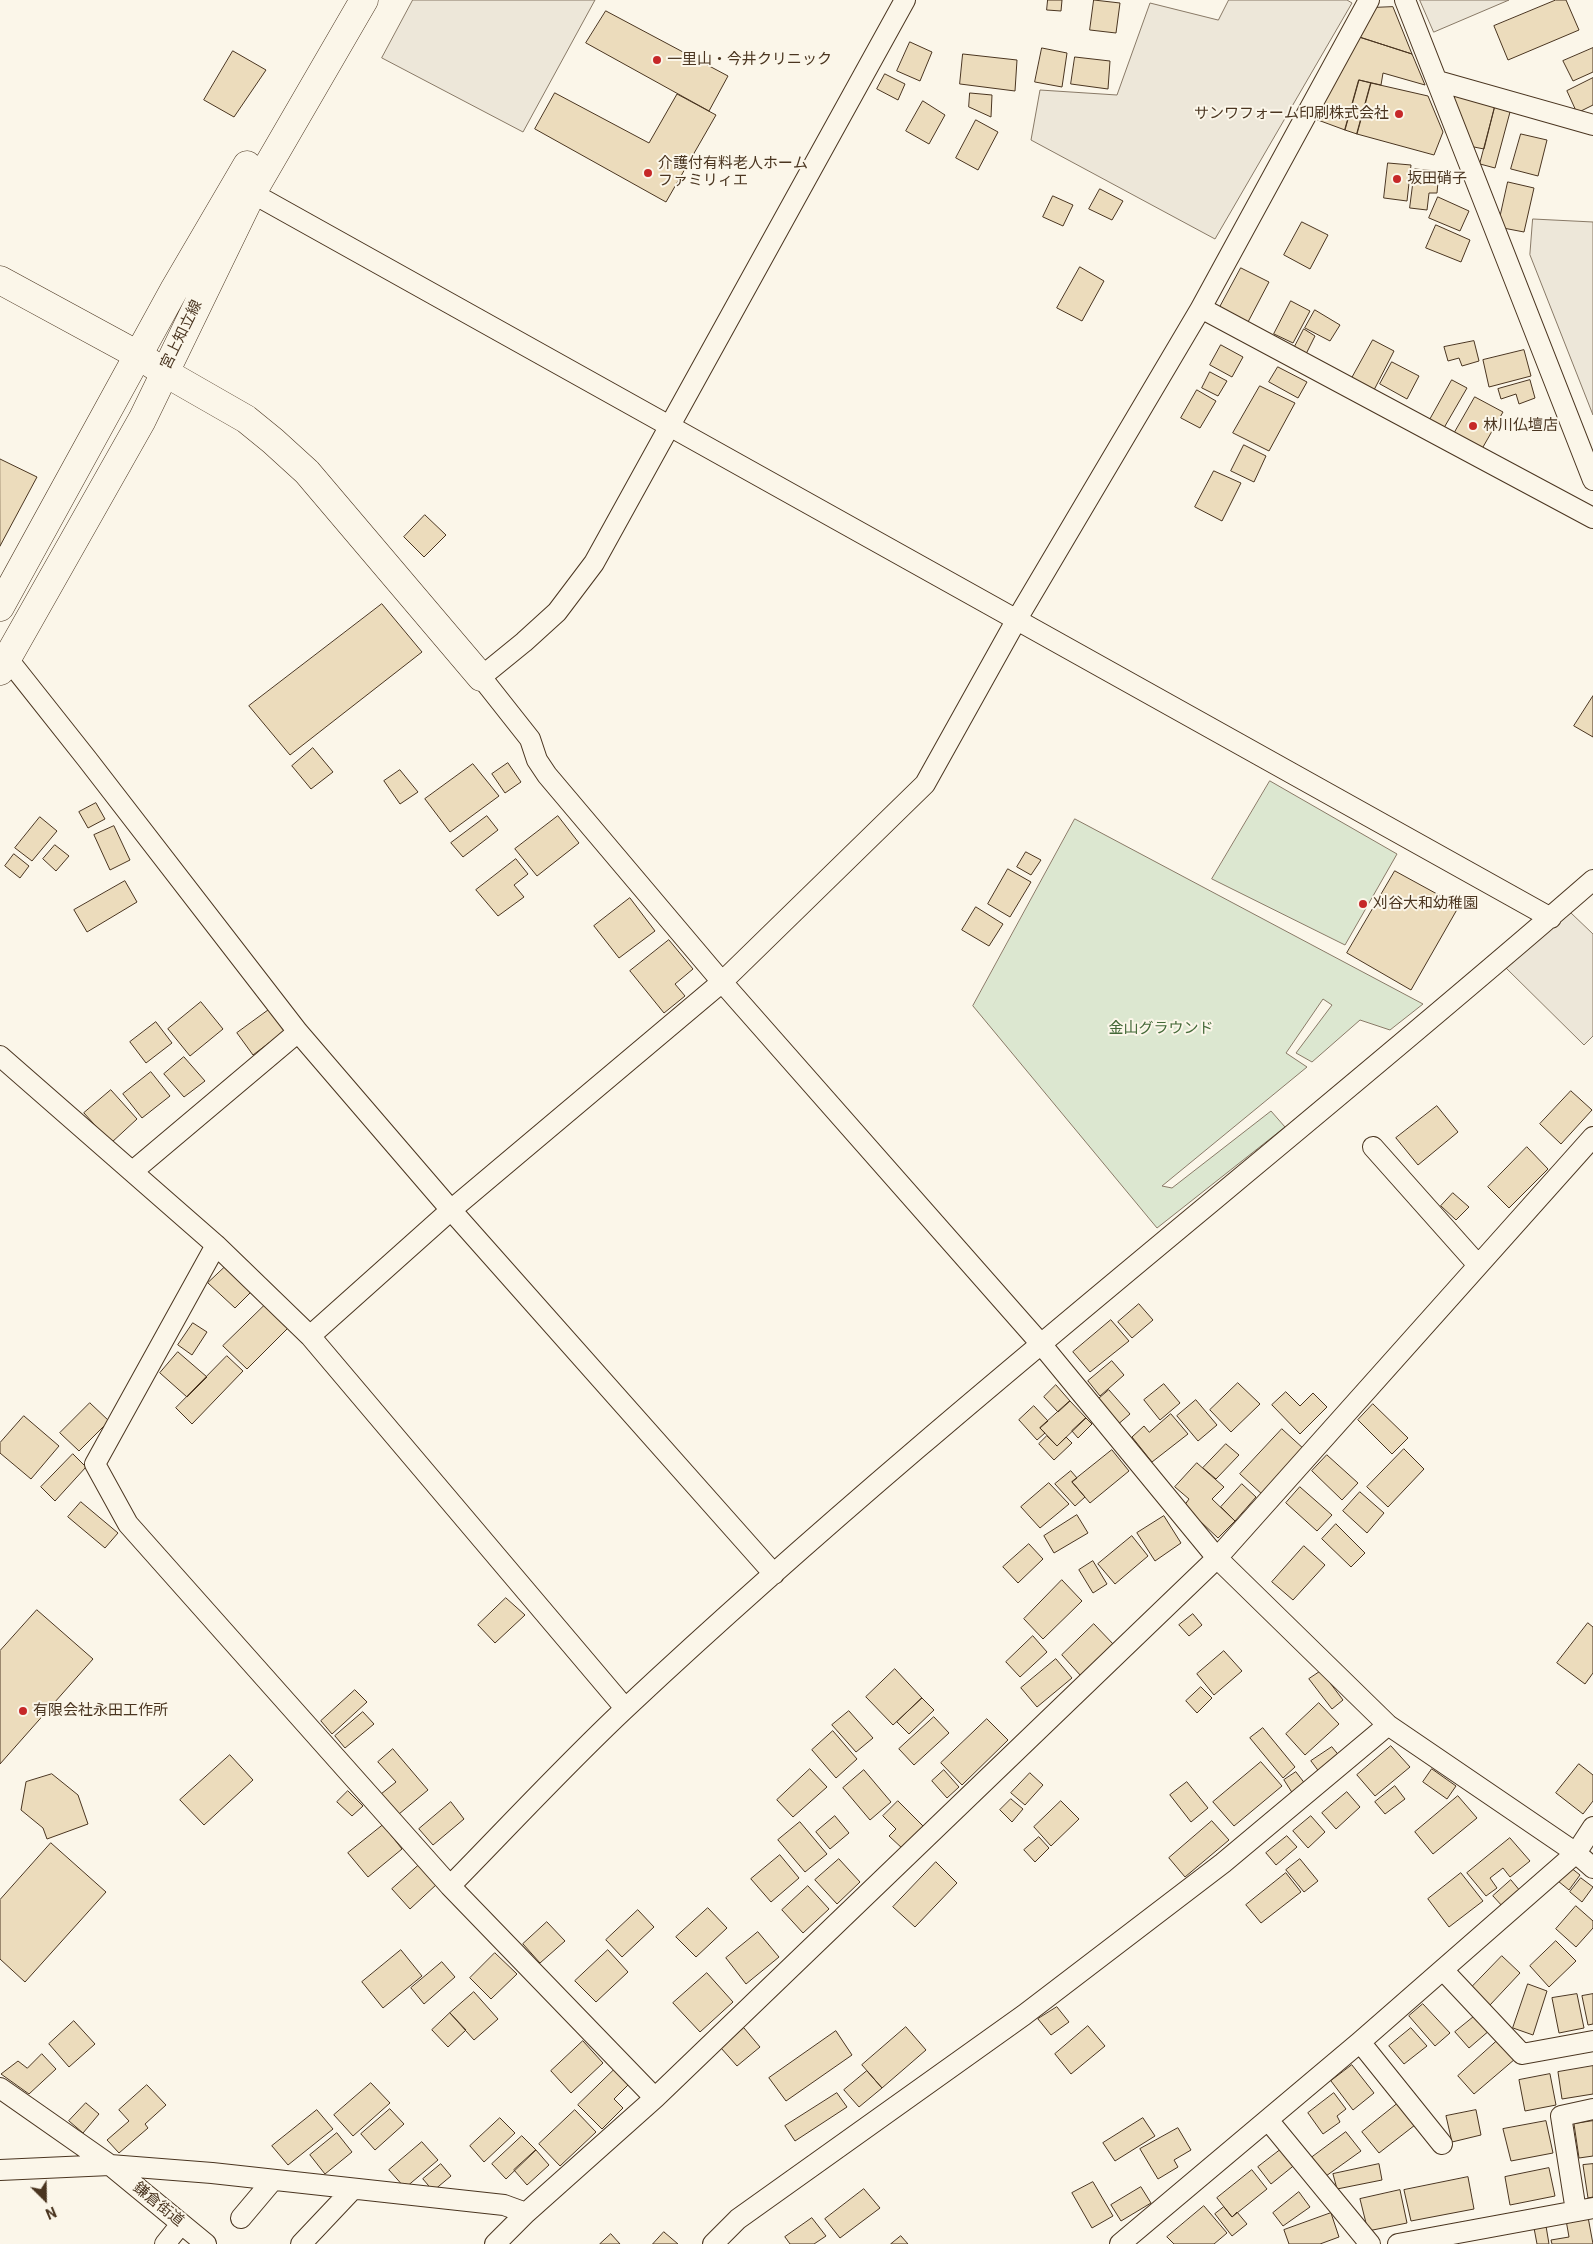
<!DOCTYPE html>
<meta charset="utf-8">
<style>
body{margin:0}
#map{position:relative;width:1593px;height:2244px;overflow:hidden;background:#fbf6e9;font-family:Roboto,sans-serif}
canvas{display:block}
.north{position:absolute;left:20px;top:2174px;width:50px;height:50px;-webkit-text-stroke:4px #fbf6e9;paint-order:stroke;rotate:157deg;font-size:14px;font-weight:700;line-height:20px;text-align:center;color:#4a3520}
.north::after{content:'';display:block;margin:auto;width:18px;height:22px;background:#4a3520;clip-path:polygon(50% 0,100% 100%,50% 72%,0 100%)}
</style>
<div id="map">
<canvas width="1593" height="2244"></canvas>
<div class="north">N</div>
</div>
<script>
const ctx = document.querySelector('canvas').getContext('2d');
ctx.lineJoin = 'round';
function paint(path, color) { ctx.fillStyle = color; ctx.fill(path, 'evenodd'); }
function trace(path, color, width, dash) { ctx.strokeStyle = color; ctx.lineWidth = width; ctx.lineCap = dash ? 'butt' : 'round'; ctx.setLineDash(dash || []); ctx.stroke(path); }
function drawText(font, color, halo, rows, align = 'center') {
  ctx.font = font + ' Roboto,"Noto Sans JP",sans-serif'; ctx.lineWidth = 4; ctx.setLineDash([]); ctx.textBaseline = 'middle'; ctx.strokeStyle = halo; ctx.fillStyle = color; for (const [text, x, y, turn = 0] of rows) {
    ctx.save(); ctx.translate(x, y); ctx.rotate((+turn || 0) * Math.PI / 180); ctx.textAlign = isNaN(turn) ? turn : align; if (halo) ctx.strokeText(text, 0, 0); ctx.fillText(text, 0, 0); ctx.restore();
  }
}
const green = new Path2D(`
 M1270,781L1397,854L1345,945L1212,879Z
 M1075,819L1423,1004L1390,1030L1360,1020L1312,1062L1296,1053L1332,1005L1323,999L1286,1053L1307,1067L1162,1186L1172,1188L1271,1111L1285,1127L1157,1228L973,1006Z`);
const parking = new Path2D(`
 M413,0H595L523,132L382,58Z
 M1229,0H1347L1352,3L1215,239L1031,140L1040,90L1117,95L1150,3L1218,20Z
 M1420,0H1509L1434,32Z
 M1533,219L1593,222V415L1530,255Z
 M1571,913L1593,934V1036L1584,1045L1506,968Z`);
const building = new Path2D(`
 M1048,0H1062L1061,11L1047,10Z
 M1094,0L1120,3L1116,33L1090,30Z
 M1556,0H1566L1579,30L1508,60L1494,26Z
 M1393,7L1412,54L1353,35L1368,8Z
 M606,11L728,76L709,111L586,43Z
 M1353,35L1412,54L1425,85L1383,73L1381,85L1359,80L1345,130L1307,116Z
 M910,42L932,52L920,81L897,71Z
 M1042,48L1067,53L1062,87L1035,82Z
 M1593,48V72L1573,81L1563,61Z
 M233,51L266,70L234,117L204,100Z
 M963,54L1017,60L1015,91L960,84Z
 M1075,57L1110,61L1108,89L1071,84Z
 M885,74L905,84L898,100L877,89Z
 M1593,78V105L1577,113L1567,91Z
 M1359,80L1371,83L1357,134L1345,130Z
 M1371,83L1428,96L1443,132L1434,155L1357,134Z
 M1446,86L1496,101L1484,149L1469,146Z
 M555,93L649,143L677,94L716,115L666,202L535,129Z
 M970,93L992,95L991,117L969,107Z
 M923,101L945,115L929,144L906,131Z
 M1495,107L1510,112L1495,168L1480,164Z
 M976,120L998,132L978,170L956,158Z
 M1521,134L1547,140L1538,176L1511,169Z
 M1388,163L1411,165L1407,201L1384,198Z
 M1415,169L1447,172L1446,184L1438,182L1437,193H1429L1427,210L1410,208Z
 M1508,182L1534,188L1524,232L1498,227Z
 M1100,189L1123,201L1112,220L1089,209Z
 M1053,196L1073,205L1063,226L1043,217Z
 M1438,197L1469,211L1460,231L1429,218Z
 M1302,222L1328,235L1310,269L1284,255Z
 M1436,225L1470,240L1461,262L1426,248Z
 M1080,267L1104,281L1082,321L1057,308Z
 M1241,268L1269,282L1248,322L1220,307Z
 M1291,301L1310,311L1293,343L1274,334Z
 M1315,310L1340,325L1330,341L1305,328Z
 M1304,329L1315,336L1303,360L1291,354Z
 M1373,340L1394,351L1374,390L1352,378Z
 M1474,341L1479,361L1462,366L1459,358L1448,361L1444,347Z
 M1221,345L1243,357L1232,377L1210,365Z
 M1524,350L1531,376L1489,387L1483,360Z
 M1392,362L1419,376L1407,399L1380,384Z
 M1278,367L1307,382L1298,398L1269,382Z
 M1210,372L1227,381L1218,396L1202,388Z
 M1452,380L1467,388L1441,433L1427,425Z
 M1530,380L1535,398L1519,404L1516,394L1501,399L1498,389Z
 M1260,386L1295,403L1269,451L1233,433Z
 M1197,390L1216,401L1200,428L1181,418Z
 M1475,397L1503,412L1479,454L1451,439Z
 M1244,445L1266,456L1254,482L1231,471Z
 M0,459L37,477L0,546Z
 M1214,471L1241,483L1222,521L1195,507Z
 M425,515L446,535L424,557L404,537Z
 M382,604L422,652L290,755L249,706Z
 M1593,696V737L1574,726Z
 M313,748L333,772L311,789L292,766Z
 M508,763L521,782L505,793L492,774Z
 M473,764L499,796L450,832L425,799Z
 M400,770L418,792L400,804L384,781Z
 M96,803L105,819L88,828L79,812Z
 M487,816L498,830L463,857L451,843Z
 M558,816L579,843L537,876L515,849Z
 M40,817L57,831L32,861L15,848Z
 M114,826L130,860L110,870L94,835Z
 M55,845L69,856L56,871L43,859Z
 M1026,852L1041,860L1031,875L1017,867Z
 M14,854L29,866L20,878L5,866Z
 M516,859L528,874L514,885L524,897L498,916L476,890Z
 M1008,869L1031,882L1010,917L988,904Z
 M1395,871L1459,906L1411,990L1347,953Z
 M125,881L137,902L87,932L74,910Z
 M630,898L655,931L619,958L594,926Z
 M976,907L1003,924L989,946L962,930Z
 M669,940L693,969L675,984L685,996L664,1013L630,971Z
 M201,1002L223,1029L190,1056L168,1029Z
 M270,1009L286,1030L253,1055L237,1033Z
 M156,1022L172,1043L146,1063L130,1042Z
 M184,1057L205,1081L184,1097L164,1074Z
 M151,1072L170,1096L142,1118L123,1094Z
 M111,1090L137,1119L111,1143L84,1113Z
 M1571,1091L1592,1110L1561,1144L1540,1124Z
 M1437,1106L1458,1132L1418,1165L1396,1138Z
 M1527,1147L1548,1169L1509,1208L1488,1187Z
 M1453,1193L1469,1207L1456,1220L1441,1206Z
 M225,1267L251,1292L235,1308L208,1283Z
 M1139,1304L1153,1320L1132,1338L1118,1322Z
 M265,1305L288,1328L247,1369L223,1346Z
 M1111,1320L1129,1341L1090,1372L1073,1352Z
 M193,1323L207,1332L192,1355L178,1345Z
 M178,1352L207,1377L187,1397L160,1373Z
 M227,1356L243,1371L192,1424L176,1408Z
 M1112,1361L1124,1375L1100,1396L1088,1381Z
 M1238,1383L1260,1404L1231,1432L1210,1410Z
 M1164,1384L1180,1403L1160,1420L1144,1400Z
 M1056,1385L1070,1401L1058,1412L1044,1397Z
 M1109,1390L1130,1414L1116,1426L1095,1402Z
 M1286,1392L1300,1406L1313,1393L1327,1407L1300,1434L1272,1405Z
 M1196,1400L1217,1425L1198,1441L1177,1416Z
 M1070,1401L1086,1418L1057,1446L1040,1428Z
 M90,1403L109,1421L79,1451L60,1433Z
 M1373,1404L1408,1438L1392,1454L1358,1420Z
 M1034,1406L1048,1421L1040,1428L1045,1433L1037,1440L1019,1420Z
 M1171,1414L1188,1434L1152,1462L1132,1437L1144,1426L1149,1432Z
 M24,1416L59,1446L31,1479L0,1453V1443Z
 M1086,1418L1092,1424L1078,1438L1072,1431Z
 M1282,1429L1305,1450L1264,1496L1240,1474Z
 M1047,1436L1057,1446L1066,1437L1072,1443L1054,1460L1039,1444Z
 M1226,1444L1239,1455L1216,1479L1203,1468Z
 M1404,1449L1424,1469L1388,1507L1367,1487Z
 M1112,1450L1129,1471L1090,1503L1072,1482Z
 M73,1454L86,1467L55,1501L41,1487Z
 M1327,1455L1358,1483L1342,1500L1312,1471Z
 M1197,1463L1224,1487L1212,1499L1235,1521L1218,1538L1184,1506L1189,1499L1175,1487Z
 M1071,1471L1077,1478L1072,1482L1085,1497L1075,1506L1055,1484Z
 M1049,1483L1069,1504L1040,1528L1021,1507Z
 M1242,1484L1256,1497L1235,1521L1221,1507Z
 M1300,1487L1332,1515L1317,1531L1286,1503Z
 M1360,1492L1384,1513L1367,1533L1343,1511Z
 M81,1502L118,1533L105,1548L68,1517Z
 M1077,1515L1088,1533L1054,1553L1044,1536Z
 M1164,1516L1181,1543L1155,1561L1137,1533Z
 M1336,1524L1365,1553L1351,1567L1322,1539Z
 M1132,1536L1148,1556L1115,1584L1098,1564Z
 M1029,1544L1043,1559L1018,1583L1003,1567Z
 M1304,1546L1325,1565L1293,1600L1272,1582Z
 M1093,1561L1107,1584L1093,1593L1079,1570Z
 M1062,1580L1082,1601L1043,1639L1024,1619Z
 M506,1598L525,1615L495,1643L478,1625Z
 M37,1610L93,1659L0,1764V1651Z
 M1193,1614L1202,1625L1189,1636L1179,1625Z
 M1588,1623L1593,1627V1673L1585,1684L1557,1663Z
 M1094,1624L1114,1645L1081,1676L1062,1655Z
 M1033,1636L1047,1652L1020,1677L1006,1662Z
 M1224,1651L1242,1671L1214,1695L1197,1674Z
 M1056,1659L1072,1678L1037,1707L1021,1688Z
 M895,1669L922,1698L893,1725L866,1697Z
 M1321,1671L1343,1700L1332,1709L1309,1679Z
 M1201,1687L1212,1698L1197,1713L1186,1701Z
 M355,1690L367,1702L332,1734L321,1721Z
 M922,1698L934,1710L909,1734L897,1722Z
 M1319,1703L1339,1724L1305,1755L1286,1734Z
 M849,1711L873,1738L856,1752L832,1725Z
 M363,1712L374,1724L345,1748L335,1736Z
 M934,1717L949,1733L914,1765L899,1749Z
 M987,1719L1008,1740L962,1785L941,1763Z
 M1263,1728L1295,1767L1283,1778L1250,1738Z
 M833,1731L857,1759L836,1778L812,1750Z
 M1391,1746L1410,1767L1375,1796L1357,1775Z
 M1332,1747L1341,1758L1320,1773L1311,1761Z
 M393,1749L428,1790L399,1814L381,1794L396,1782L378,1762Z
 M230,1755L253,1780L204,1825L180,1800Z
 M1261,1762L1282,1786L1234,1826L1213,1802Z
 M1579,1764L1593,1775V1801L1583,1814L1556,1793Z
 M810,1769L827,1787L793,1817L777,1800Z
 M1432,1769L1456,1786L1447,1799L1423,1782Z
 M864,1770L891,1802L870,1820L843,1788Z
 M944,1770L959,1787L947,1798L932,1781Z
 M1296,1772L1306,1785L1293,1794L1284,1780Z
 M1030,1773L1043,1785L1025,1805L1011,1793Z
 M52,1774L78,1795L88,1824L47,1839L43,1828L21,1810L26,1782Z
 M1187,1782L1208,1808L1191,1822L1170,1795Z
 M1395,1786L1405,1799L1385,1814L1375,1802Z
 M348,1791L363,1806L352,1816L337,1802Z
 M1347,1792L1360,1807L1336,1829L1322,1813Z
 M1458,1796L1477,1818L1433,1854L1415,1832Z
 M1011,1799L1023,1809L1012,1822L1000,1810Z
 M898,1801L925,1828L903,1849L889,1836L896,1829L883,1816Z
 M1061,1801L1079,1819L1051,1846L1034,1827Z
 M451,1802L464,1819L433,1845L419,1829Z
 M835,1816L849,1833L830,1849L816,1832Z
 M1311,1816L1325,1832L1308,1848L1293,1831Z
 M1212,1821L1229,1840L1185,1877L1169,1858Z
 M800,1822L827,1854L805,1872L778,1840Z
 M383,1825L402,1849L368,1877L348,1853Z
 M1287,1836L1297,1847L1276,1865L1266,1853Z
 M1039,1837L1049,1848L1035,1862L1024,1850Z
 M1510,1838L1530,1861L1510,1877L1503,1868L1490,1878L1497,1888L1486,1896L1467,1873Z
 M51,1843L106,1892L25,1982L0,1959V1900Z
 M780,1855L799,1878L771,1902L751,1879Z
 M839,1859L860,1882L837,1904L815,1880Z
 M1300,1859L1318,1881L1304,1892L1286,1870Z
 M936,1862L957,1883L915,1927L893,1907Z
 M419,1865L437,1884L410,1909L392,1889Z
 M1570,1867L1580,1875L1569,1890L1558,1881Z
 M1286,1873L1301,1892L1261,1923L1246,1905Z
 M1461,1873L1483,1901L1449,1927L1428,1899Z
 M1581,1878L1593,1887L1582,1902L1570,1892Z
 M1511,1880L1521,1892L1503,1907L1493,1896Z
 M808,1886L829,1909L803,1933L782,1910Z
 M1576,1906L1593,1921V1928L1576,1947L1556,1929Z
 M708,1908L727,1928L696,1957L676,1937Z
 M638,1910L654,1927L622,1957L606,1940Z
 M547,1922L565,1941L540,1963L523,1944Z
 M758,1932L779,1957L746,1984L726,1958Z
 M1556,1941L1576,1961L1549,1987L1530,1966Z
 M401,1950L422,1976L383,2008L362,1982Z
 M608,1950L628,1972L596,2002L575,1981Z
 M495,1953L517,1974L491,1999L470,1978Z
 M1502,1956L1520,1973L1490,2005L1471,1988Z
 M442,1962L455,1977L424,2004L411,1988Z
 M707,1973L733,2002L700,2032L673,2003Z
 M1528,1984L1547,1991L1533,2035L1513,2028Z
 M474,1992L498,2019L474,2040L450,2013Z
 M1577,1994L1584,2028L1559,2033L1552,1998Z
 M1593,1994V2024L1588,2025L1582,1996Z
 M1423,2004L1450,2033L1435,2046L1409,2016Z
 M1057,2007L1069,2022L1051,2035L1038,2019Z
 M450,2013L466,2030L448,2047L432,2030Z
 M1476,2015L1490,2030L1469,2048L1455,2032Z
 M74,2021L95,2044L69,2067L49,2044Z
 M1088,2026L1105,2046L1071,2074L1055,2054Z
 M906,2027L926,2050L882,2088L862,2065Z
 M744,2028L760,2047L737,2066L721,2048Z
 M1411,2028L1427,2046L1404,2064L1389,2046Z
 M836,2031L852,2055L786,2101L769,2078Z
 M1498,2040L1515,2059L1474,2094L1458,2076Z
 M583,2041L603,2063L571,2093L551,2071Z
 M42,2054L56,2069L29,2094L1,2074L18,2061L27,2068Z
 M1352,2065L1374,2093L1353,2110L1331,2081Z
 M1593,2066V2094L1562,2099L1558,2072Z
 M616,2068L631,2082L614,2099L623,2108L602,2129L578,2105Z
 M867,2071L882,2088L859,2107L844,2090Z
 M1550,2074L1556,2105L1525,2111L1519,2080Z
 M371,2083L390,2103L353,2136L334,2115Z
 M147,2085L166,2105L145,2124L148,2128L119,2153L107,2140L129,2121L119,2110Z
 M837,2093L847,2107L795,2141L785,2126Z
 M1334,2093L1346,2109L1337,2116L1340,2122L1323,2134L1308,2113Z
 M86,2103L99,2114L83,2133L69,2121Z
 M1397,2104L1415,2125L1379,2153L1362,2132Z
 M390,2109L404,2124L375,2150L361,2134Z
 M317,2110L333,2129L288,2165L272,2146Z
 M575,2110L596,2132L560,2166L539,2144Z
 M1476,2110L1481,2135L1452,2142L1446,2116Z
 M500,2118L515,2133L484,2162L470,2146Z
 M1143,2118L1155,2136L1115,2161L1103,2143Z
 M1546,2121L1553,2153L1511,2161L1503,2129Z
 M1593,2121V2156L1579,2158L1574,2124Z
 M1178,2128L1191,2150L1174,2160L1178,2167L1158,2179L1140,2149Z
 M1346,2132L1361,2151L1326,2176L1311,2158Z
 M337,2133L352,2152L325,2174L310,2155Z
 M522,2136L536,2150L506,2179L492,2164Z
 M422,2142L438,2160L405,2188L389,2170Z
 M1284,2147L1297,2163L1271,2184L1258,2167Z
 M536,2150L549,2165L527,2185L514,2170Z
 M441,2164L451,2176L433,2191L423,2179Z
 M1379,2164L1382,2180L1337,2189L1333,2174Z
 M1593,2164V2197L1588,2198L1583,2165Z
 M1549,2168L1555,2196L1510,2205L1505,2177Z
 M1252,2170L1267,2189L1232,2217L1217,2198Z
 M1468,2177L1474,2209L1411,2221L1404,2190Z
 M1093,2182L1113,2216L1092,2228L1072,2193Z
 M1141,2187L1151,2203L1121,2221L1111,2205Z
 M864,2189L880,2208L840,2238L825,2219Z
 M1400,2190L1407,2223L1368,2231L1360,2199Z
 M1299,2192L1310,2207L1283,2226L1273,2213Z
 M1204,2206L1227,2233L1214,2244H1174L1167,2237Z
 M1224,2207L1232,2217L1237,2212L1247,2224L1232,2236L1215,2214Z
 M1331,2213L1339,2237L1320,2244H1289L1284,2230Z
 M1588,2217L1593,2244H1552L1551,2240L1569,2237L1566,2220Z
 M812,2218L826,2236L814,2244H790L785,2237Z
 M1546,2226L1549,2244H1537L1534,2228Z
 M664,2232L678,2244H653Z
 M611,2234L620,2244H600Z
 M901,2236L908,2244H891Z`);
const street = new Path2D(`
 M905,0L594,563L557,612L524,642L481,677L530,739L537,760L547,775L722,982L1041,1344L1217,1558L1388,1725L1576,1853L1593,1868
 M1405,0L1593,480
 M1438,81L1593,125
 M252,193L1551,918
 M1201,308L1593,518
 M7,658L87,759L298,1032L451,1210L774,1574
 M0,1056L216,1245L310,1336L625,1708
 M1373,1147L1478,1265
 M133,1171L298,1032
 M216,1245L95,1464L128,1524L450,1886L655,2098
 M310,1336L451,1210L722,982L925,784L1017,619L1201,308L1369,0
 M450,1886C509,1826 567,1763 628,1706C937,1417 1274,1158 1593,880
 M1443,1970L1522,2054L1593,2041
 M1360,2042L1442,2144
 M0,2088L110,2165L206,2244
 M1268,2120L1370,2244
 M0,2170L110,2165L212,2173L504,2205L526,2213
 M1576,2211L1561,2116L1593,2109
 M241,2218L273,2180
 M165,2244L181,2224
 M301,2244L353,2189
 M495,2244L526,2213L655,2098L1217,1558L1593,1137
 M713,2244L738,2219L1024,2015L1223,1863L1388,1725
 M1120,2244L1360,2042L1576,1853L1593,1827
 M1398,2244L1593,2208`);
const secondary = new Path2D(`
 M0,280L138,355L164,372L246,419L273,441L307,472L481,677
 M0,607L175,288L247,165
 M0,671L142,420L252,193L364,0`);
const markers = [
 [657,60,5,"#c62828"],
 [1399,114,5,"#c62828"],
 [648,173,5,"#c62828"],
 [1397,179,5,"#c62828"],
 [1473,426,5,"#c62828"],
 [1363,904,5,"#c62828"],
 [23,1711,5,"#c62828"]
];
const poiNames = [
 ["一里山・今井クリニック",667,60],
 ["サンワフォーム印刷株式会社",1389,114,"right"],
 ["介護付有料老人ホーム",658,164],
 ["ファミリィエ",658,181],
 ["坂田硝子",1407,179],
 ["林川仏壇店",1483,426],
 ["刈谷大和幼稚園",1373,904],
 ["有限会社永田工作所",33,1711]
];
const streetNames = [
 ["宮上知立線",182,335,-64],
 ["鎌倉街道",158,2205,39]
];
const parkNames = [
 ["金山グラウンド",1161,1029]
];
paint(green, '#dce7d0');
trace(green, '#887966', 1);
paint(parking, '#ede7d9');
trace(parking, '#887966', 1);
paint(building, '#ecdcbc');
trace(building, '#4a3520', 1);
trace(street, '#4a3520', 22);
trace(secondary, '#4a3520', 29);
trace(street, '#fbf6e9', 20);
trace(secondary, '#fbf6e9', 28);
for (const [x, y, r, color] of markers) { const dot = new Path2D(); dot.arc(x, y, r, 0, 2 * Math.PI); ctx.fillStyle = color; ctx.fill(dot); trace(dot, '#fbf6e9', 2); }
drawText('15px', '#4a3520', '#fbf6e9', poiNames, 'left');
drawText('15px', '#4a3520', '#fbf6e9', streetNames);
drawText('15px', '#436837', '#fbf6e9', parkNames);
</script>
